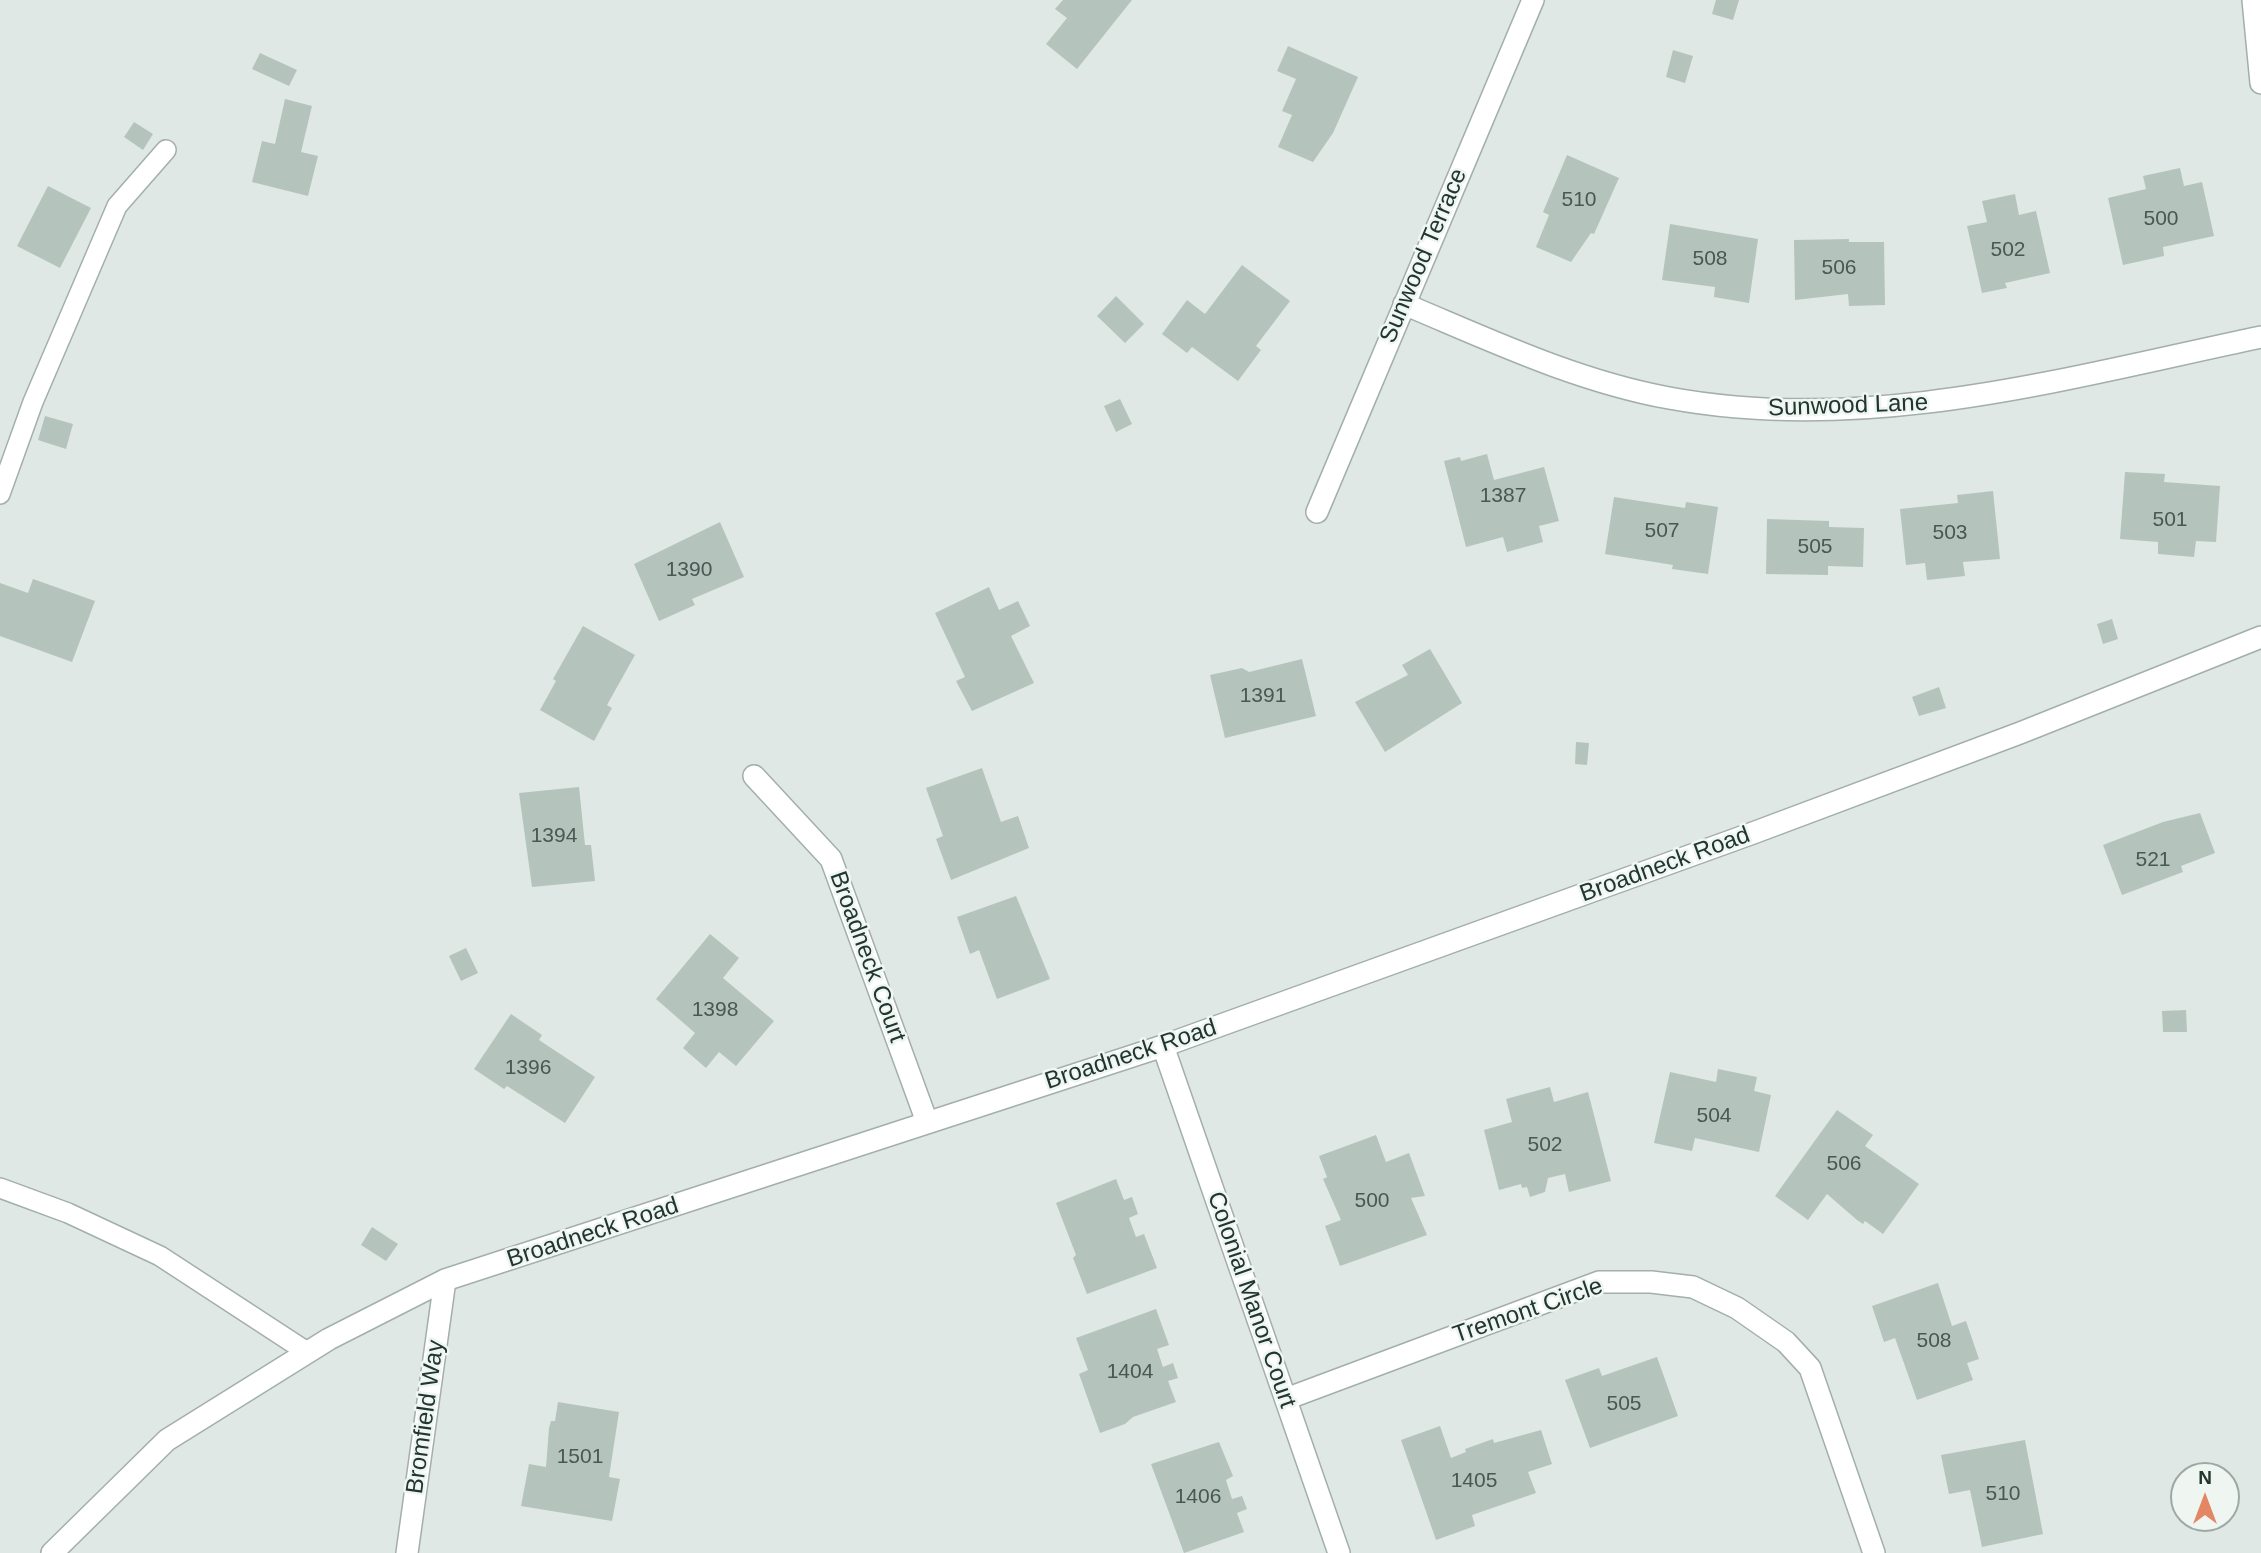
<!DOCTYPE html>
<style>
body{margin:0}
#map{position:relative;width:2261px;height:1553px;overflow:hidden;background:#dfe8e4;font-family:Helvetica,sans-serif}
canvas{display:block}
.north{position:absolute;left:2170px;top:1462px;width:70px;height:70px;box-sizing:border-box;background:#eff6f2;border:2px solid #9da9a5;border-radius:50%;rotate:0deg;font-size:19px;font-weight:700;line-height:28px;text-align:center;color:#223631}
.north::after{content:'';display:block;margin:auto;width:24px;height:32px;background:#e28664;clip-path:polygon(50% 0,100% 100%,50% 72%,0 100%)}
</style>
<div id="map">
<canvas width="2261" height="1553"></canvas>
<div class="north">N</div>
</div>
<script>
const ctx = document.querySelector('canvas').getContext('2d');
ctx.lineJoin = 'round';
function paint(path, color) { ctx.fillStyle = color; ctx.fill(path, 'evenodd'); }
function trace(path, color, width, dash) { ctx.strokeStyle = color; ctx.lineWidth = width; ctx.lineCap = dash ? 'butt' : 'round'; ctx.setLineDash(dash || []); ctx.stroke(path); }
function drawText(font, color, halo, rows, align = 'center') {
  ctx.font = font + ' Helvetica,sans-serif'; ctx.lineWidth = 5; ctx.setLineDash([]); ctx.textBaseline = 'middle'; ctx.strokeStyle = halo; ctx.fillStyle = color; for (const [text, x, y, turn = 0] of rows) {
    ctx.save(); ctx.translate(x, y); ctx.rotate((+turn || 0) * Math.PI / 180); ctx.textAlign = isNaN(turn) ? turn : align; if (halo) ctx.strokeText(text, 0, 0); ctx.fillText(text, 0, 0); ctx.restore();
  }
}
const building = new Path2D(`
 M1063,0H1132L1077,69L1046,44L1067,18L1055,9Z
 M1716,0H1739L1733,20L1712,14Z
 M1288,46L1358,77L1333,133L1313,162L1278,147L1292,115L1282,111L1296,79L1277,71Z
 M1673,50L1693,56L1685,83L1666,77Z
 M260,53L297,70L289,86L252,69Z
 M285,99L312,106L301,152L318,156L308,196L252,182L262,141L275,144Z
 M134,122L153,134L143,150L124,137Z
 M1567,155L1619,178L1594,234L1591,233L1571,262L1536,247L1549,215L1543,212Z
 M2180,168L2184,186L2202,182L2214,236L2163,247L2164,256L2123,265L2108,198L2146,189L2143,176Z
 M48,186L91,208L60,268L17,246Z
 M2015,194L2019,215L2036,211L2050,273L2005,283L2007,288L1982,293L1967,226L1987,222L1982,201Z
 M1670,224L1758,239L1749,303L1714,297L1715,287L1662,280Z
 M1849,239V242H1884L1885,305L1849,306L1848,294L1795,300L1794,240Z
 M1242,265L1290,301L1256,346L1261,350L1238,381L1192,347L1187,353L1162,334L1187,300L1205,314Z
 M1116,296L1144,324L1125,343L1097,316Z
 M1120,399L1132,424L1116,432L1104,406Z
 M45,416L73,424L66,449L38,440Z
 M1487,454L1494,480L1544,467L1559,521L1539,526L1543,542L1507,552L1503,537L1466,547L1444,461L1460,457L1461,461Z
 M2125,472L2165,474L2164,482L2220,486L2216,542L2196,541L2194,557L2158,554V542L2120,539Z
 M1993,491L2000,559L1963,562L1965,576L1927,580L1925,563L1906,565L1900,509L1958,503L1957,495Z
 M1614,497L1685,508L1686,502L1718,507L1708,574L1672,569L1673,565L1605,554Z
 M1767,519L1829,521V527L1864,528L1863,567L1828,566V575L1766,574Z
 M720,522L744,577L692,599L695,605L659,621L634,564Z
 M33,579L95,601L72,662L0,636V583L28,593Z
 M989,587L999,610L1018,601L1030,626L1011,636L1034,683L972,711L956,681L965,677L935,613Z
 M2112,619L2118,639L2103,644L2097,624Z
 M583,626L635,655L607,705L612,708L594,741L540,710L556,681L553,679Z
 M1430,649L1462,703L1385,752L1355,702L1408,675L1402,665Z
 M1302,659L1316,716L1225,738L1210,675L1242,668L1249,672Z
 M1939,687L1946,708L1919,716L1912,697Z
 M1576,742L1589,743L1587,765L1575,764Z
 M982,768L1001,822L1018,816L1029,848L951,880L936,839L943,836L926,788Z
 M579,787L585,845H591L595,881L532,887L519,793Z
 M2200,813L2215,853L2181,866L2183,872L2122,895L2103,845L2163,822Z
 M1016,896L1050,979L997,999L979,950L970,954L957,917Z
 M710,934L739,958L723,978L774,1021L736,1066L719,1052L706,1068L683,1048L695,1033L656,999Z
 M466,948L478,973L461,981L449,956Z
 M2186,1010L2187,1032H2163L2162,1011Z
 M511,1014L542,1035L539,1040L595,1077L565,1123L507,1086L504,1089L474,1069Z
 M1718,1069L1757,1077L1754,1091L1771,1095L1759,1152L1695,1138L1692,1151L1654,1143L1670,1072L1716,1082Z
 M1550,1087L1554,1102L1588,1092L1611,1181L1569,1192L1565,1174L1548,1178L1545,1192L1530,1197L1527,1187L1522,1188L1521,1184L1499,1190L1484,1130L1512,1122L1506,1099Z
 M1837,1110L1873,1135L1865,1146L1919,1184L1883,1234L1865,1221L1863,1224L1857,1220L1827,1194L1808,1220L1775,1196Z
 M1376,1135L1386,1162L1409,1153L1425,1196L1411,1198L1427,1235L1340,1266L1325,1226L1341,1220L1323,1179L1327,1177L1319,1156Z
 M1116,1179L1124,1200L1132,1197L1138,1214L1129,1218L1136,1237L1144,1234L1157,1268L1087,1294L1073,1258L1076,1255L1056,1203Z
 M372,1227L398,1244L386,1261L361,1245Z
 M1938,1283L1952,1326L1966,1321L1979,1359L1967,1363L1973,1380L1917,1400L1895,1338L1884,1342L1872,1306Z
 M1156,1309L1169,1345L1157,1349L1163,1367L1173,1363L1178,1378L1168,1381L1176,1402L1133,1417L1125,1424L1100,1433L1079,1374L1088,1370L1076,1338Z
 M1657,1357L1678,1416L1590,1448L1565,1380L1599,1368L1602,1376Z
 M558,1402L619,1412L609,1477L620,1479L612,1521L521,1506L529,1464L546,1467L549,1428L551,1421H555Z
 M1440,1426L1451,1458L1466,1452L1465,1449L1493,1439L1494,1443L1541,1430L1552,1464L1528,1472L1536,1493L1472,1515L1475,1526L1436,1540L1401,1440Z
 M2025,1440L2043,1534L1982,1547L1970,1490L1949,1494L1941,1455Z
 M1219,1442L1233,1476L1226,1480L1232,1499L1242,1496L1247,1509L1237,1513L1244,1532L1184,1553L1151,1464Z`);
const service = new Path2D(`
 M0,494L33,402L117,206L166,150
 M0,1188L68,1213L160,1256L307,1352`);
const minor = new Path2D(`
 M2253,0L2261,83
 M1404,304C1490,340 1576,381 1669,398C1869,435 2066,378 2261,337
 M1317,512L1533,0
 M754,776L831,859L927,1122
 M1163,1046L1339,1553
 M1286,1399L1599,1282H1651L1693,1287L1737,1308L1786,1342L1810,1368L1874,1553
 M52,1553L167,1440L329,1339L445,1280L1163,1046L1753,833L2020,733L2261,637
 M407,1553L445,1280`);
const numberNames = [
 ["510",1579,200],
 ["500",2161,219],
 ["502",2008,250],
 ["508",1710,259],
 ["506",1839,268],
 ["1387",1503,496],
 ["501",2170,520],
 ["507",1662,531],
 ["503",1950,533],
 ["505",1815,547],
 ["1390",689,570],
 ["1391",1263,696],
 ["1394",554,836],
 ["521",2153,860],
 ["1398",715,1010],
 ["1396",528,1068],
 ["504",1714,1116],
 ["502",1545,1145],
 ["506",1844,1164],
 ["500",1372,1201],
 ["508",1934,1341],
 ["1404",1130,1372],
 ["505",1624,1404],
 ["1501",580,1457],
 ["1405",1474,1481],
 ["510",2003,1494],
 ["1406",1198,1497]
];
const streetNames = [
 ["Sunwood Terrace",1424,256,-67],
 ["Sunwood Lane",1848,406,-2],
 ["Broadneck Road",1665,865,-20],
 ["Broadneck Court",867,957,70],
 ["Broadneck Road",1131,1055,-18],
 ["Broadneck Road",593,1233,-18],
 ["Colonial Manor Court",1251,1300,71],
 ["Tremont Circle",1528,1311,-19],
 ["Bromfield Way",426,1417,-82]
];
paint(building, '#b5c3bd');
trace(service, '#a3afab', 22);
trace(minor, '#a3afab', 24);
trace(service, '#fff', 19);
trace(minor, '#fff', 21);
drawText('21px', '#475954', null, numberNames);
drawText('24px', '#223631', '#eff6f2', streetNames);
</script>
